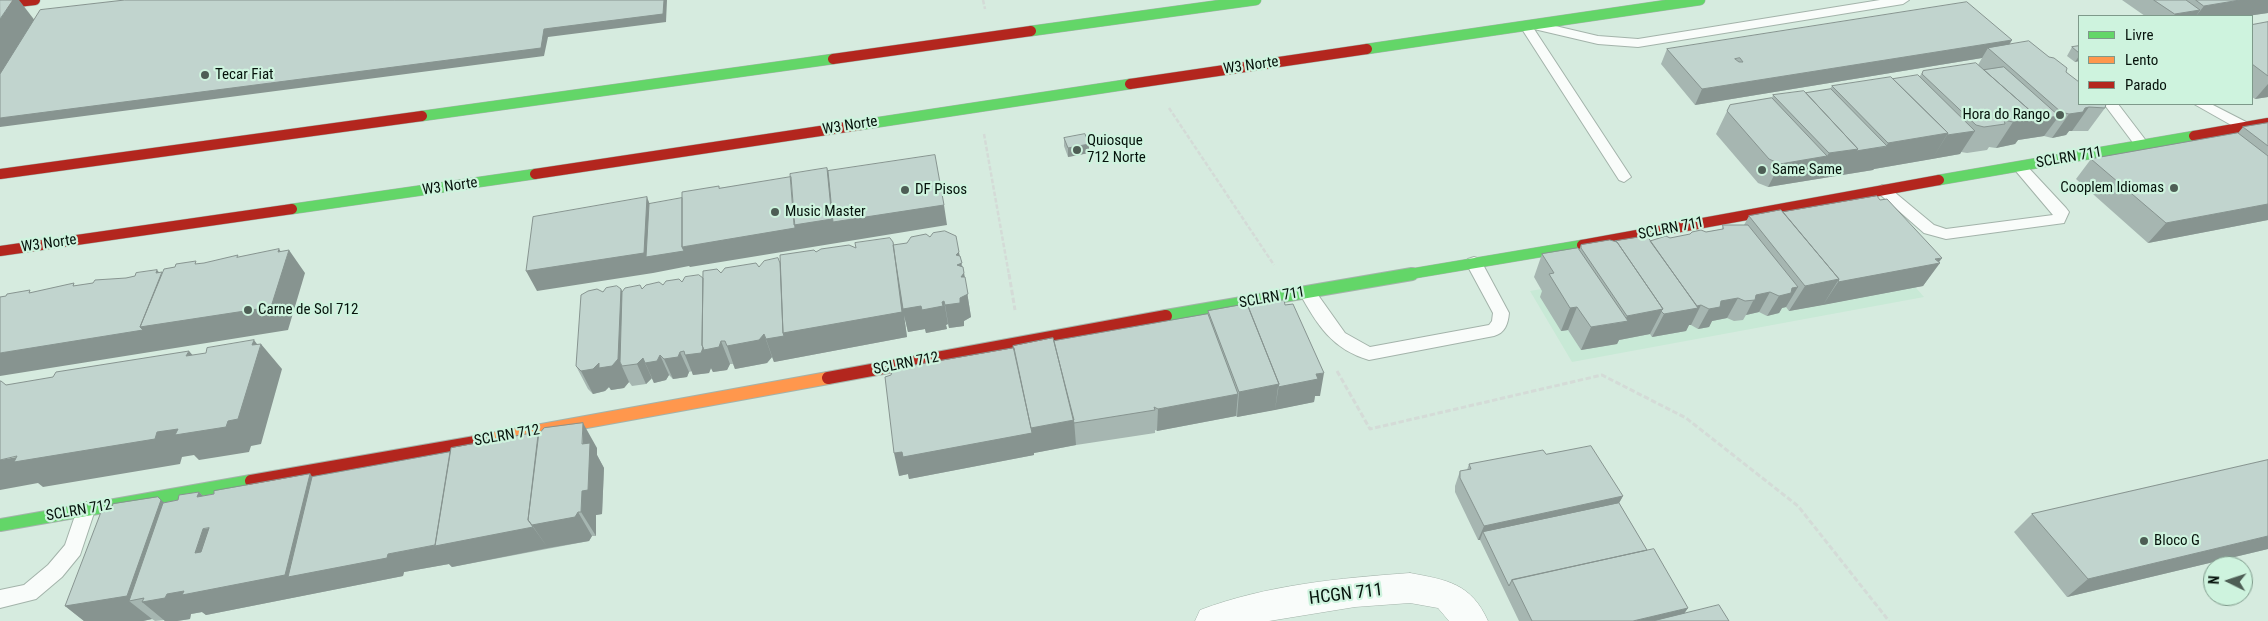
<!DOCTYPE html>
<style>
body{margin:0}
#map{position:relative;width:2268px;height:621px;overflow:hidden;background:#d6ebdf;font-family:"Roboto Condensed",sans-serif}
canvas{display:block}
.legend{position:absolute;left:2078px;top:15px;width:175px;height:90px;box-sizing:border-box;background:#cef3de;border:1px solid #7e998a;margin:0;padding:6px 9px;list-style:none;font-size:15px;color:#05120b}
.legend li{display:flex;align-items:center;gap:10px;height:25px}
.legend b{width:25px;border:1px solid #7e998a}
.north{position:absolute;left:2203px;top:556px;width:50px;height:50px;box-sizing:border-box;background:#cef3de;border:1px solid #7e998a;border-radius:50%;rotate:274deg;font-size:14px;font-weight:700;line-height:20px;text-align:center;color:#05120b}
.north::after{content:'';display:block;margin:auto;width:18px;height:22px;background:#4e5e55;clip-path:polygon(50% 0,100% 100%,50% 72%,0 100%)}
</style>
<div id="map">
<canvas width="2268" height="621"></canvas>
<ul class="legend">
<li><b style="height:6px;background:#63d668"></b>Livre</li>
<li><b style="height:6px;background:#ff974d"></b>Lento</li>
<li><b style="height:6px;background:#b3261e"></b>Parado</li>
</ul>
<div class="north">N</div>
</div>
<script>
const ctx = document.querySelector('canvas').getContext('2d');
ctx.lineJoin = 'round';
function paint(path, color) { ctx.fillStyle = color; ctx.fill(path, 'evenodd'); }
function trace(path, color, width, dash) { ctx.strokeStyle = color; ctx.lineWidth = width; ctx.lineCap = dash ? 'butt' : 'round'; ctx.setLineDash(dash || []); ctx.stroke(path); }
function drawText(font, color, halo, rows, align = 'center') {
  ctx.font = font + ' "Roboto Condensed",sans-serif'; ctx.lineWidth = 4.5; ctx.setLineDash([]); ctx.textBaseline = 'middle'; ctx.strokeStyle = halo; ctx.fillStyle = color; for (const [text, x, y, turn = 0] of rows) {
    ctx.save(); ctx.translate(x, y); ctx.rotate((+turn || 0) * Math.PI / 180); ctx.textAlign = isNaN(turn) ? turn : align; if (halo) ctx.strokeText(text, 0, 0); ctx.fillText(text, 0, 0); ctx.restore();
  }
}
const built = new Path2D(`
 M1867,232L1924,297L1572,362L1530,291Z`);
const pathFar1 = new Path2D(`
 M983,0L985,9
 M1169,108L1274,265
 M984,134L1009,275`);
const path = new Path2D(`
 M1009,274L1015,310
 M1337,371L1370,429L1602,375L1686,418L1798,506L1889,621`);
const lane = new Path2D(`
 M1880,0H1909L1903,4L1638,47L1598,44L1534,29L1631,177L1624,182L1619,180L1520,26L1521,23L1534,21L1598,36L1638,39Z
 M2104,104H2118L2147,142L2149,145L2147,148H2137Z
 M2194,104H2211L2250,124L2252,127L2250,130H2240Z
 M2020,162L2025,164L2066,208L2069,212L2064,223L1946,239L1924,233L1875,190L1882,185L1887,186L1934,225L1946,229L2053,215L2015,170L2013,167L2015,164Z
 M1474,257L1480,259L1509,313C1508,324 1505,333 1494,336L1369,360C1332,349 1317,325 1299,292L1301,288H1313L1345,333L1370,347L1489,325L1492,321L1493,313L1466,263L1468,259Z
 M86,502L93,504L95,510L80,555L62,577L36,599L0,608V590L24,585L48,565L65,545L79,504Z`);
const street = new Path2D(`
 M1410,573C1447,580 1471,583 1488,621H1449L1438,608L1410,603L1355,607L1269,621H1195L1200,610C1266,585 1340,578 1410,573Z`);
const fastFar1 = new Path2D(`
 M1031,31L1256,0
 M1367,49L1700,0
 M422,116L833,59
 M860,125L1130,84
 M1939,180L2194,136
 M292,209L535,174
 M1404,275L1582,245`);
const fast = new Path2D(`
 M1166,316L1412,274
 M0,525L251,481`);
const slow = new Path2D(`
 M487,440L828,378`);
const jamFar1 = new Path2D(`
 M0,4L35,0
 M833,59L1031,31
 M1130,84L1367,49
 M2194,136L2268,123
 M0,174L422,116
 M535,174L860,125
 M1582,245L1939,180
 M0,251L292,209`);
const jam = new Path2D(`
 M828,378L1166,316
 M251,481L487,440`);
const wall = new Path2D(`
 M2122,0H2268V13L2247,16H2145Z
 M2268,22V97L2255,99L2252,97V25Z
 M2012,40L2009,44L2066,72L2105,108L2088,131H2069L2066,135L2052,138L2044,136L2018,140L2015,144L1996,148L1989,147L1987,150L1967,153L1961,152L1960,154L1874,169L1873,170L1768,187L1758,183L1716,134L1730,105L1772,98L1773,95L1806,93L1830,89L1832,86L1893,79L1920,76L1923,71L1978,65L1982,58L1695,105L1661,64L1667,49Z
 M2079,46V61L2075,62L2067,56L2072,47Z
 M2268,123V220L2148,243L2076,179L2091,159L2238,133L2243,127Z
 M1064,138L1089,153L1068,157L1064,146Z
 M1783,212L1942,258L1923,286L1789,311L1786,307L1782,308L1779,313L1767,316L1759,312L1746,315L1743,320L1734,321L1727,318L1712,321L1709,327L1698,329L1691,325H1689L1686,331L1652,337L1650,334L1619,340L1617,344L1581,350L1568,330L1561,331L1540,297L1542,291L1534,277L1542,254L1579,250L1581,245L1615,241H1650L1706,232L1722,229L1723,225H1744L1749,216Z
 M893,245L960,256L964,273L971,317L964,321V326L949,328L948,324L946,325L947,329L926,333L925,329L908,332L904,315L907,337L774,362L772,357L767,363L735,369L733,364H730L727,370L713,372L711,368L709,373L693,375L692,371L689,372L687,377L673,379L669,375L666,380L654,383L652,378L646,384L632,386L629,382L624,388L611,390L609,387L605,391L593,394L588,389L576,366L603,292L621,289L622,292L682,282L703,278L721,273L780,263L816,252Z
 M1248,306L1320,396H1315L1314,402L1237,417L1236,416L1157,431L1155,430V433L1076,445L1034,453V455L909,479L908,474L899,476L1054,341L1208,314V311Z
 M540,433L597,448V455L604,468L602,514L596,515V536H592L589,541L452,567L449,564L404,572L403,576L206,615L202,612L191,614L190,619L177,621H165L164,620L155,621L152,619L143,621H84L65,606L165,503L178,500L199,492L203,496L310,474L312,477L450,452Z
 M1546,454L1623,496L1619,503L1647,550L1688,608L1684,613L1729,621H1519L1480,540H1478L1455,492V486L1460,471L1467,470L1469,464Z
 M2268,460V549L2067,597L2014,532L2032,514Z`);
const shadedWall = new Path2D(`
 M13,0H19L36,22L0,81V19Z
 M664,0H667L666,22L548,37L544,56L0,127V118L544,29Z
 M2240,0H2268V13L2247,16H2196L2204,6Z
 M2200,10L2196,16H2174L2175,14Z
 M2012,40L2003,55L1988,48L1982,58L1695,105L1702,89Z
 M2079,56V61L2075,62Z
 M2268,84V97L2255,99Z
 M2089,107L2072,131H2069L2066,135L2052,138L2069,114Z
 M2059,116L2044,136L2018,140L2015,144L1996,148L2013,122L2033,118Z
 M1975,131L1960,154L1932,159L1947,135Z
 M1948,133L1932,159L1874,169L1873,170L1768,187L1780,164L1827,156L1829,153L1858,149L1886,147L1888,143Z
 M1089,144V153L1068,157V148Z
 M827,168L833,191L944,205L947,225L690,267L689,266L653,273L537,291L526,271L647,197L655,218L682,247L794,225Z
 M2268,204V220L2148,243L2166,223Z
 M893,242L898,268L942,302L944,301L948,324L946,325L947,329L926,333L925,329L908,332L904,315L907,337L774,362L766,339L783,333Z
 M279,249L286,259L289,250L305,273L288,330L0,376V353L140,327L157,270L164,278L278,252Z
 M959,252L963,274L964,273L971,317L964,321V326L949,328L945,305L956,255Z
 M1942,258L1937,264L1940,263L1923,286L1823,305L1838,282Z
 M1839,279L1823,305L1789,311L1805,286Z
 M1798,287L1786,307L1782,308L1779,313L1767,316L1779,296L1792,288Z
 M621,289L631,312L620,362L629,382L624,388L611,390L609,387L605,391L593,394L581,371Z
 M1770,292L1759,312L1746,315L1756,295Z
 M1738,298L1727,318L1712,321L1709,327L1698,329L1709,309L1721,301Z
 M1701,305L1691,325H1689L1686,331L1652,337L1664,314Z
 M1577,307L1568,330L1561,331L1570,308Z
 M1663,309L1650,334L1619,340L1617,344L1581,350L1591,327L1624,322L1627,316Z
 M764,334L772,357L767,363L735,369L727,346Z
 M254,340L260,348L261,344L282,369L261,444L251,446L249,452L199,460L194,455L182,457L180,464L43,487L38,483L0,490V460L157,432L252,345Z
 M721,341L730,364L727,370L713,372L711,368L709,373L693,375L685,355Z
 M189,351L211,376L186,356Z
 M680,352L689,372L687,377L673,379L664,359Z
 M660,355L669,375L666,380L654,383L645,363Z
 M643,358L652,378L646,384L637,364Z
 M1324,373L1320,396H1315L1314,402L1275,410L1278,387L1316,374Z
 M1279,384L1275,410L1237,417L1239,392Z
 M1238,394L1236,416L1157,431L1158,409Z
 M1074,420L1076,445L1034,453V455L909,479L908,474L899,476L894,453Z
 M583,423L597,448V455L604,468L602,514L596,515V536L581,512Z
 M310,474L329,496L388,554L533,527L548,548L452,567L449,564L404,572L403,576L206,615L202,612L191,614L190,619L177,621H165L142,602L144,598L129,601L152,619L143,621H84L65,606L158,497L184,521L167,594Z
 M199,492L221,514L197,497Z
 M1623,496L1615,510L1483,532L1480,540H1478L1484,526Z
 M578,512L592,536L589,541L548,548L532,525Z
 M209,528L231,549L195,553L203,529Z
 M2268,536V549L2067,597L2088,579Z
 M1688,608L1679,621H1633Z`);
const building = new Path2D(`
 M0,0H13L0,19Z
 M125,0H664L663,14L544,29L541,48L0,118V74L40,10Z
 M2154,0H2186L2200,10L2175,14Z
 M2196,0H2240L2204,6Z
 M1967,2L2012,40L1702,89L1667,49ZM1740,58L1743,62H1739L1735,59Z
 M2268,22V76L2252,64V25Z
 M2029,41L2049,57L2054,58L2067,68L2066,72L2079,82V104H2106L2105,108L2089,107L2085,108L2083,112L2069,114L2061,112L1988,48Z
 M2079,46V53L2072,47Z
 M1976,63L2034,114L2032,115L2033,118L2013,122L2004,120L2005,124L1984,127L1976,125L1922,74L1923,71Z
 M2004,67L2059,116L2032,120L2034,114L1984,70Z
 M1918,75L1975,131L1947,135L1948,133L1893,79Z
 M1891,77L1948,133L1888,143L1832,86Z
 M1831,89L1887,146L1856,151L1858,149L1806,93Z
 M1804,91L1858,149L1829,153L1773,95Z
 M1772,98L1827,156L1780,164L1769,159L1727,111L1730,105Z
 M2268,123V146L2243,127Z
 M2238,133L2268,156V204L2166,223L2091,159Z
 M1085,134L1089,144L1068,148L1064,138Z
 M935,155L944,205L833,222L828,171Z
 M827,168L832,219L794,225L790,174Z
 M791,177L795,228L682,247V192L719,186V188Z
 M1877,196L1880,200L1887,199L1942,258L1935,259L1940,263L1838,282L1839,279L1783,212Z
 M647,197L644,253L526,271L533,217Z
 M682,198V247L684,251L646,257L649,204Z
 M1781,210L1839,279L1805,286L1749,216Z
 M1723,225H1748L1798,287L1792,288L1791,293L1779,296L1770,292L1756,295L1755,300L1745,301L1738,298L1721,301L1720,307L1709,309L1701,305L1697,306L1650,241L1666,236L1670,238L1690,234L1692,232L1701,230L1706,232L1723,229Z
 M945,231L956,236L959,252L956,255L960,256L962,263L957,265L963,267L964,273L961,277H965L968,294L960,298V303L945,305L944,301L942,302L943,306L922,310L921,306L903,309L893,245L907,243L911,237L926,234L930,237L933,233Z
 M1647,236L1698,308L1664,314L1661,311L1663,309L1617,242L1615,241Z
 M890,238L893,242L902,312L783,333L780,255L814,250L816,252L821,249L849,245L856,248L855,243Z
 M1610,240L1617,242L1663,309L1627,316L1581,248V245Z
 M1578,248L1628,321L1591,327L1577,307L1570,308L1549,274L1554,273L1542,254Z
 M279,249L278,252L289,250L271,307L140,327L164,269L175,267L176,264L196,261L195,264L204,263L238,255L237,257Z
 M778,258L780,263L783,333L784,336L766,339L764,334L759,340L727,346L725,341H721L719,347L704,350L702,345L703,271L717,269L721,273L725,268L756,263L759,267L764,261Z
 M157,270L156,273L162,272L140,327L143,330L0,353V297L6,296L7,294L30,290L29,293L74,283L73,286L93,283L95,280L126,278L135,276L136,273Z
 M699,275L703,278L702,345L703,348L701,353L685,355L684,351L680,352L678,357L664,359L660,355L657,361L645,363L643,358L637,364L622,366L620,362L622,292L625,288L640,285L642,289L646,285L659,282L663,285L666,281L679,279L682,282L685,277Z
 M617,286L621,289L618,359L612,366L599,368V363L593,369L581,371L576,366L581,295L588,291L597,289L603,292L606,288Z
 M1284,300L1285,305L1293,304L1324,373L1316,374L1318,379L1278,387L1279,384L1248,306Z
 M1247,304L1279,384L1239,392L1208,311Z
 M1208,314L1238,394L1158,409L1154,407L1155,410L1074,423L1054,341Z
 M1053,338L1074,420L1031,428L1013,346Z
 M254,340L252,345L261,344L238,419L228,421L226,427L175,435L178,429L157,432L155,439L14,462L17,456L0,460V381H1L6,385L53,377L56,372L189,351L186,356L206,353L207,348Z
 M1014,348L1032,433L903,457L902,452L894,453L885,377L891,375L893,369Z
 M583,423L582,444L590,443L588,490L582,491L581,512H578L575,517L532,525L528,520L538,435L544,428Z
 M539,432L528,520L533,527L435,546L451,448Z
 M1591,446L1623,496L1484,526L1460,478V471L1471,469L1469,464L1543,450L1546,454Z
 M450,452L435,545L388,554L387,558L288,577L312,477Z
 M2268,460V536L2088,579L2032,514Z
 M310,474L285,575L182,595L184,591L167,594L165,598L142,602L144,598L129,601L163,503L178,500L179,495L199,492L197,497L214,494V491ZM209,528L201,552L195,553L203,529Z
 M158,497L161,500L127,596L65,606L101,512L110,511L113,504Z
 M1619,503L1647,550L1512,580L1509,586L1483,532Z
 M1654,549L1688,608L1633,621H1532L1512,580Z
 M1719,605L1729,621H1653Z`);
const markers = [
 [205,75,5,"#4e5e55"],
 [2060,115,5,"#4e5e55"],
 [1077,150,5,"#4e5e55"],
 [1762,170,5,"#4e5e55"],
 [2174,188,5,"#4e5e55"],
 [905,190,5,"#4e5e55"],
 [775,212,5,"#4e5e55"],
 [248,310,5,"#4e5e55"],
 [2144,541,5,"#4e5e55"]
];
const streetNames = [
 ["W3 Norte",1251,66,-8],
 ["W3 Norte",850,126,-9],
 ["SCLRN 711",2069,158,-10],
 ["W3 Norte",450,187,-8],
 ["SCLRN 711",1671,229,-11],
 ["W3 Norte",49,244,-8],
 ["SCLRN 711",1272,298,-10],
 ["SCLRN 712",906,364,-11],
 ["SCLRN 712",507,436,-10],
 ["SCLRN 712",79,511,-10]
];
const poiNames = [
 ["Tecar Fiat",215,75],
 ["Hora do Rango",2050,115,"right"],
 ["Quiosque",1087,141],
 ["712 Norte",1087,158],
 ["Same Same",1772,170],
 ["Cooplem Idiomas",2164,188,"right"],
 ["DF Pisos",915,190],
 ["Music Master",785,212],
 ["Carne de Sol 712",258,310],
 ["Bloco G",2154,541]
];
const nearStreetnames = [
 ["HCGN 711",1346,595,-7]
];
paint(built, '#c8e9d6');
trace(lane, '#a3b3aa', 2);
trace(street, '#a3b3aa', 1);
trace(fastFar1, '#a3b3aa', 11);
trace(fast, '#a3b3aa', 14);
trace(slow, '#a3b3aa', 14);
trace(jamFar1, '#a3b3aa', 11);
trace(jam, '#a3b3aa', 14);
trace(pathFar1, '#d4dbd7', 2.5, [4.5, 2]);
trace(path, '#d4dbd7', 3, [5.5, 2.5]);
paint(lane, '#f9fcfa');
paint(street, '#f9fcfa');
trace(fastFar1, '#63d668', 10);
trace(fast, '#63d668', 12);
trace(slow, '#ff974d', 12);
trace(jamFar1, '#b3261e', 10);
trace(jam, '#b3261e', 12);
paint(wall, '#a6b6b1');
paint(shadedWall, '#879490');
paint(building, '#c1d4ce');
trace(building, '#879490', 1);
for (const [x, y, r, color] of markers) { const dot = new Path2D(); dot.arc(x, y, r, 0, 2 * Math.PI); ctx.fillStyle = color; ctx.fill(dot); trace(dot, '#cef3de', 2); }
drawText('15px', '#05120b', '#cef3de', streetNames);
drawText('15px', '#05120b', '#cef3de', poiNames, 'left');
drawText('18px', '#05120b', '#cef3de', nearStreetnames);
</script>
